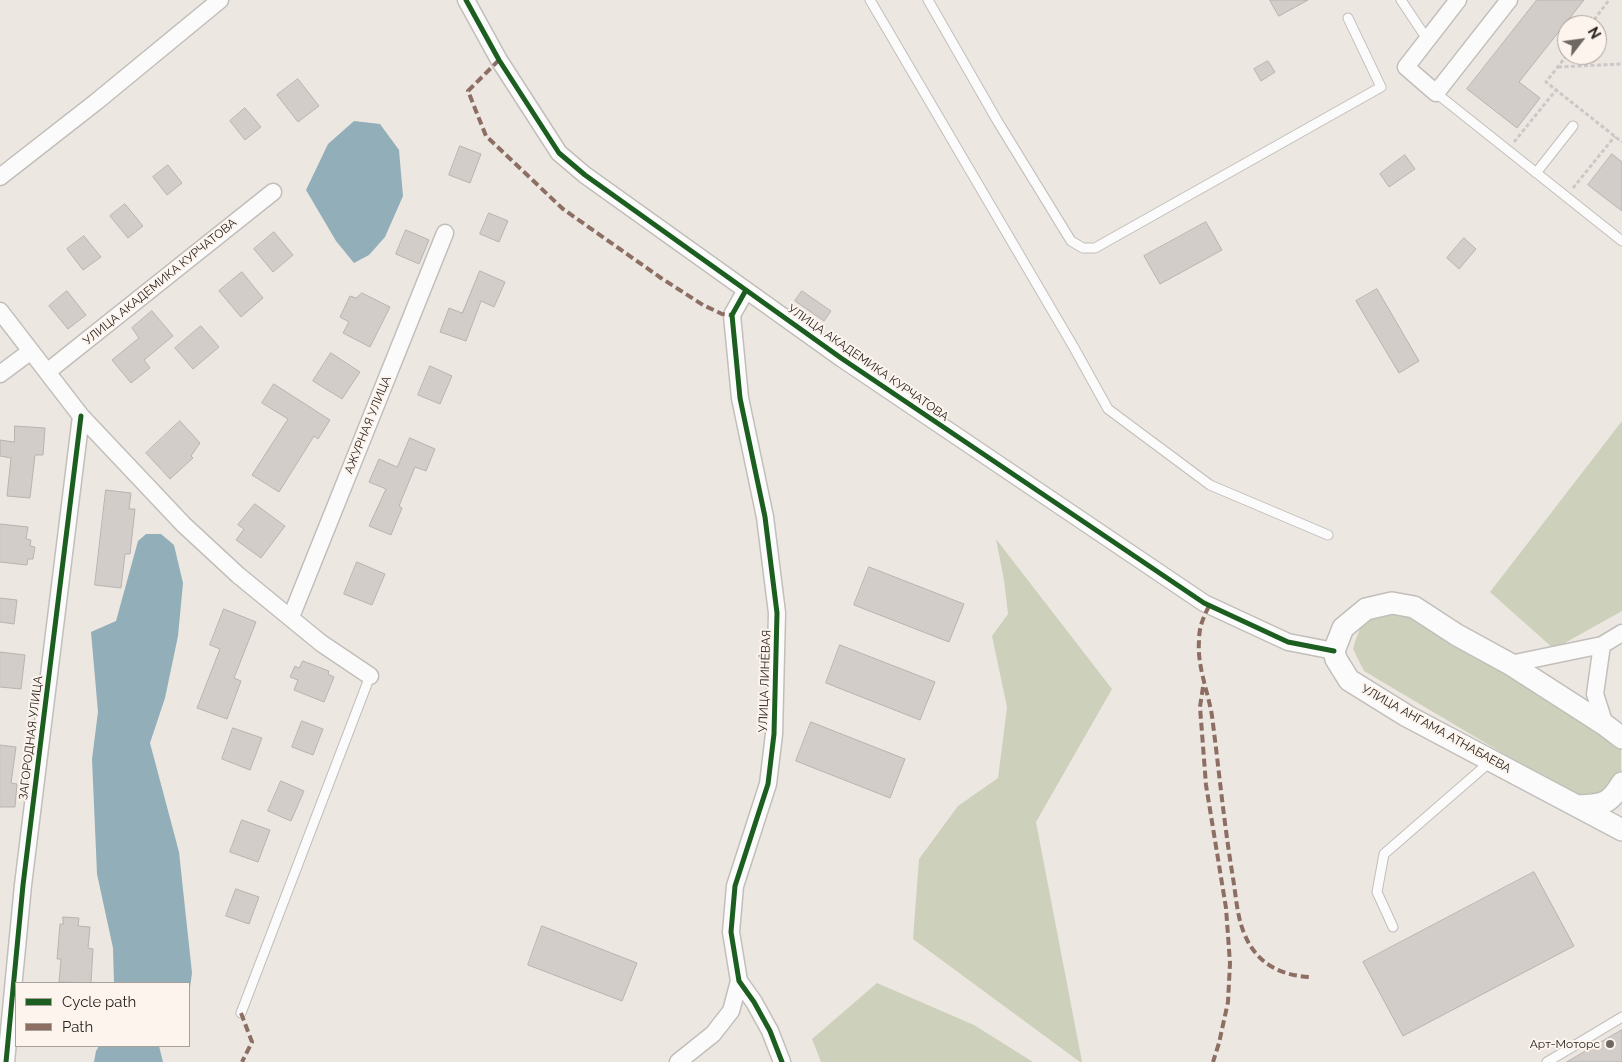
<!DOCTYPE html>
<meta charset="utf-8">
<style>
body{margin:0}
#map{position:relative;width:1622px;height:1062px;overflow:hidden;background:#ede7e2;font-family:Raleway,sans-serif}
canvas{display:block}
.legend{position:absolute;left:15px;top:982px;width:175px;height:65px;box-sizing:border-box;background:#fdf4ed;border:1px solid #a8a19b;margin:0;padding:6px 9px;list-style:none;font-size:15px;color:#292421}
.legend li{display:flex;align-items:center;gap:10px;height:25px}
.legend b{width:25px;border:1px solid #a8a19b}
.north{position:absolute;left:1557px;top:15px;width:50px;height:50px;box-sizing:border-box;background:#fdf4ed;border:1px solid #a8a19b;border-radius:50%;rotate:60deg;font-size:14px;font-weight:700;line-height:20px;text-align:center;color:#292421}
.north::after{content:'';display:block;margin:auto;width:18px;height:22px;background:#6e6865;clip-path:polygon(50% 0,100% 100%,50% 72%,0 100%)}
</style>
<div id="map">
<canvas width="1622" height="1062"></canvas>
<ul class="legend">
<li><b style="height:6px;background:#1b5e20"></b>Cycle path</li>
<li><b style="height:6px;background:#8d6e63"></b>Path</li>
</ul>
<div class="north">N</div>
</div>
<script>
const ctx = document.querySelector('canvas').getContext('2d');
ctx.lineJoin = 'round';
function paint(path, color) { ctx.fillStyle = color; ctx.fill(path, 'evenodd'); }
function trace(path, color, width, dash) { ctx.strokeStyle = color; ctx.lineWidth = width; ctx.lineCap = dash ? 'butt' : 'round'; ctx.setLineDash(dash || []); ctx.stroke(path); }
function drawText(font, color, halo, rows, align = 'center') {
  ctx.font = font + ' Raleway,sans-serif'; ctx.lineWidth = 4; ctx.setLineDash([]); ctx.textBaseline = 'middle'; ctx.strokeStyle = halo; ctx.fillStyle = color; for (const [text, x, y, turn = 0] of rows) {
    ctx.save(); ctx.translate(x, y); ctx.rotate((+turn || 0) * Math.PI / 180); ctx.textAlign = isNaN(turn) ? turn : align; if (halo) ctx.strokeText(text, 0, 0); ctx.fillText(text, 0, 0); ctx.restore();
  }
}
const green = new Path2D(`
 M1622,421V611L1554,649L1490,592Z
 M996,539L1112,689L1036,822L1082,1062H1080L913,939L919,859L958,806L998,778L1007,707L992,636L1008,614L1004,580Z
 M1389,610L1408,613L1611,736L1621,750V772L1614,787L1598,797L1575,796L1364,671L1353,649C1361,621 1364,621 1389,610Z
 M877,983L974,1025L1033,1062H821L812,1039Z`);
const water = new Path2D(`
 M354,121L380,124L399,150L403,196L385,237L369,255L354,263L336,241L306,190L328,144Z
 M146,534H161L174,545L183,583L178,636L165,698L150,743L179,852L192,973L189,995V983H114L113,948L97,874L92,759L98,712L91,632L116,621L138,541Z
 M99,1046H159L163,1062H94L96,1051Z`);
const building = new Path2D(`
 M1270,0H1308L1279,16Z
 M1537,0H1584L1519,82L1540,98L1517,128L1467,89Z
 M1268,61L1275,72L1261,81L1254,69Z
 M298,79L319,106L298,122L277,95Z
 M245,108L261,127L245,140L230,121Z
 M460,146L481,154L470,183L449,175Z
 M1612,154L1622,162V211L1588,185Z
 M1405,155L1415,169L1389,187L1380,174Z
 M168,165L182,183L167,195L153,177Z
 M125,204L143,226L128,238L110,216Z
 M489,213L508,221L499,242L480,234Z
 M1206,222L1222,250L1160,284L1144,256Z
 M406,230L429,240L419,264L396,254Z
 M274,232L293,255L273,272L254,249Z
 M84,236L101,257L83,270L67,249Z
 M1464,238L1476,249L1459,269L1447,258Z
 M480,271L505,282L494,307L481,301L466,341L440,332L449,308L462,313Z
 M242,272L263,298L241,317L219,291Z
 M1377,289L1419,361L1399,373L1356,301Z
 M67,291L86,315L68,329L49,306Z
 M802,291L831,311L824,321L795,301Z
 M362,293L390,307L370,347L343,333L349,322L340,317L350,296L356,298Z
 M152,311L173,336L144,360L150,368L131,383L112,360L139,338L132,328Z
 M201,326L219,347L193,369L175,348Z
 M331,353L360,372L342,399L313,381Z
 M430,366L452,376L440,404L418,395Z
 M274,384L330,420L318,439L314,436L279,492L252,475L288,419L262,403Z
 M180,421L200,443L191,456L193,458L170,479L146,453Z
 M15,426L45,428L43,455H35L30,498L7,496L11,458L0,456V440L14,442Z
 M410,438L435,449L426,471L415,467L399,506L402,508L391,535L369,526L386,489L369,482L379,459L397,467Z
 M106,490L131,493L129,509H135L130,554H125L121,588L95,585Z
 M255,504L285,526L261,558L236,540L244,529L238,525Z
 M0,524L28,527L26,539L31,540L30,546L35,547L33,559H28L27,565L0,562Z
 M357,562L385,574L372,605L344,594Z
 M869,567L964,604L949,642L854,605Z
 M0,598L17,600L14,624L0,622Z
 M224,609L256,622L234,678L241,681L227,719L197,708L220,649L210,645Z
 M840,645L935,682L920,720L826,683Z
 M0,652L25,655L21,689L0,687Z
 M303,661L329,671L328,674L334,677L324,702L294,690L298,680L290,677L295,666L299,668Z
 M302,721L323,729L313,755L292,747Z
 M811,722L905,759L890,798L796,761Z
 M233,728L262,738L250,770L222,759Z
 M0,745L16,747L11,783L17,784L15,807H0Z
 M281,781L304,791L291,821L268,811Z
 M242,820L270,830L258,862L230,852Z
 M1534,872L1574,946L1403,1036L1363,962Z
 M236,889L259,897L249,924L226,916Z
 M63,917L79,918L78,926L90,927L88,948L93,949L91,983L59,982L61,959H57L60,924H63Z
 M542,926L637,963L622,1001L528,965Z
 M1622,1030V1062H1567Z`);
const path = new Path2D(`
 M1590,25L1609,0
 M1567,55L1546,82L1622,142
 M1558,67L1622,64
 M1514,142L1556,90
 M1573,188L1615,136`);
const service = new Path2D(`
 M870,0L1073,346L1108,409L1210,485L1328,535
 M928,0L998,122L1071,241L1083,248H1095L1381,87L1348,18
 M1401,0L1427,39
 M1436,93L1622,241
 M1536,173L1573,126
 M1393,927L1377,892L1384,854L1491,761
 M241,1013L370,676
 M1547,1062L1622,1017`);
const minor = new Path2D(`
 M466,0L499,60L559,153L585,175L841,358L1204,603L1288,642L1334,651
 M1458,0L1406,67L1436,93L1509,0
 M0,177L96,102L220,0
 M746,290L732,315L740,398L765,517L777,613L774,734L768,784L735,886L731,932L739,981L754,1002L770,1031L782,1062
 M0,311L81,416L184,525L238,575L321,643L370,676
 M47,372L273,192
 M0,374L31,351
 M291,617L445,233
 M1602,645L1595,694L1605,725
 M1510,664L1602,645L1622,633
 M6,1062L23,885L81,416
 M678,1062L713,1034L731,1011L739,981`);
const tertiary = new Path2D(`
 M1622,738L1605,725L1510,664L1457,635L1414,607L1392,603L1366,609L1343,628L1334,651L1336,659L1349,680L1407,716L1622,830
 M1577,806C1602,805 1609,805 1622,783`);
const quiet = new Path2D(`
 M499,60L468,91L486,136L563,209L661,278L703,305L722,314L732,315
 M1209,606C1203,618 1199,627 1199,641C1197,666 1208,691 1212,716C1219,770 1224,824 1233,878C1236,896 1237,916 1244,933C1256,963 1279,975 1309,977
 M1203,687L1200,707L1206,785L1226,908L1230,963L1228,1002L1219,1043L1213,1062
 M241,1013L252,1042L242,1062`);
const cycleway = new Path2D(`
 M466,0L499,60L559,153L585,175L841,358L1204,603L1288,642L1334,651
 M746,290L732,315L740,398L765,517L777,613L774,734L768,784L735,886L731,932L739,981L754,1002L770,1031L782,1062
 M6,1062L23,885L81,416`);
const markers = [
 [1610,1044,5,"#6e6865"]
];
const streetNames = [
 ["УЛИЦА АКАДЕМИКА КУРЧАТОВА",160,282,-39],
 ["УЛИЦА АКАДЕМИКА КУРЧАТОВА",868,363,35],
 ["АЖУРНАЯ УЛИЦА",368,425,-68],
 ["УЛИЦА ЛИНЁВАЯ",765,681,-88],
 ["УЛИЦА АНГАМА АТНАБАЕВА",1436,729,29],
 ["ЗАГОРОДНАЯ УЛИЦА",31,738,-83]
];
const poiNames = [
 ["Арт-Моторс",1600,1044]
];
paint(green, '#cdd0ba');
paint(water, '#91aeb9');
paint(building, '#d2cdc9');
trace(building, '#b8b3af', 1);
trace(service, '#c2beba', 11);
trace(minor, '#c2beba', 19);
trace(tertiary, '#c2beba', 24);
trace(path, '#ccc8c7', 3, [4, 2.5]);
trace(service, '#fcfbfb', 9);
trace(minor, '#fcfbfb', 16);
trace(tertiary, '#fcfbfb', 21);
trace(quiet, '#8d6e63', 4, [8, 4]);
trace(cycleway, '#1b5e20', 5);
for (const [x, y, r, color] of markers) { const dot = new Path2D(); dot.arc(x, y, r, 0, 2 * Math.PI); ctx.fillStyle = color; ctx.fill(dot); trace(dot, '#fdf4ed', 2); }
drawText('12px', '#292421', '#fdf4ed', streetNames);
drawText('12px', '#292421', '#fdf4ed', poiNames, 'right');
</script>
